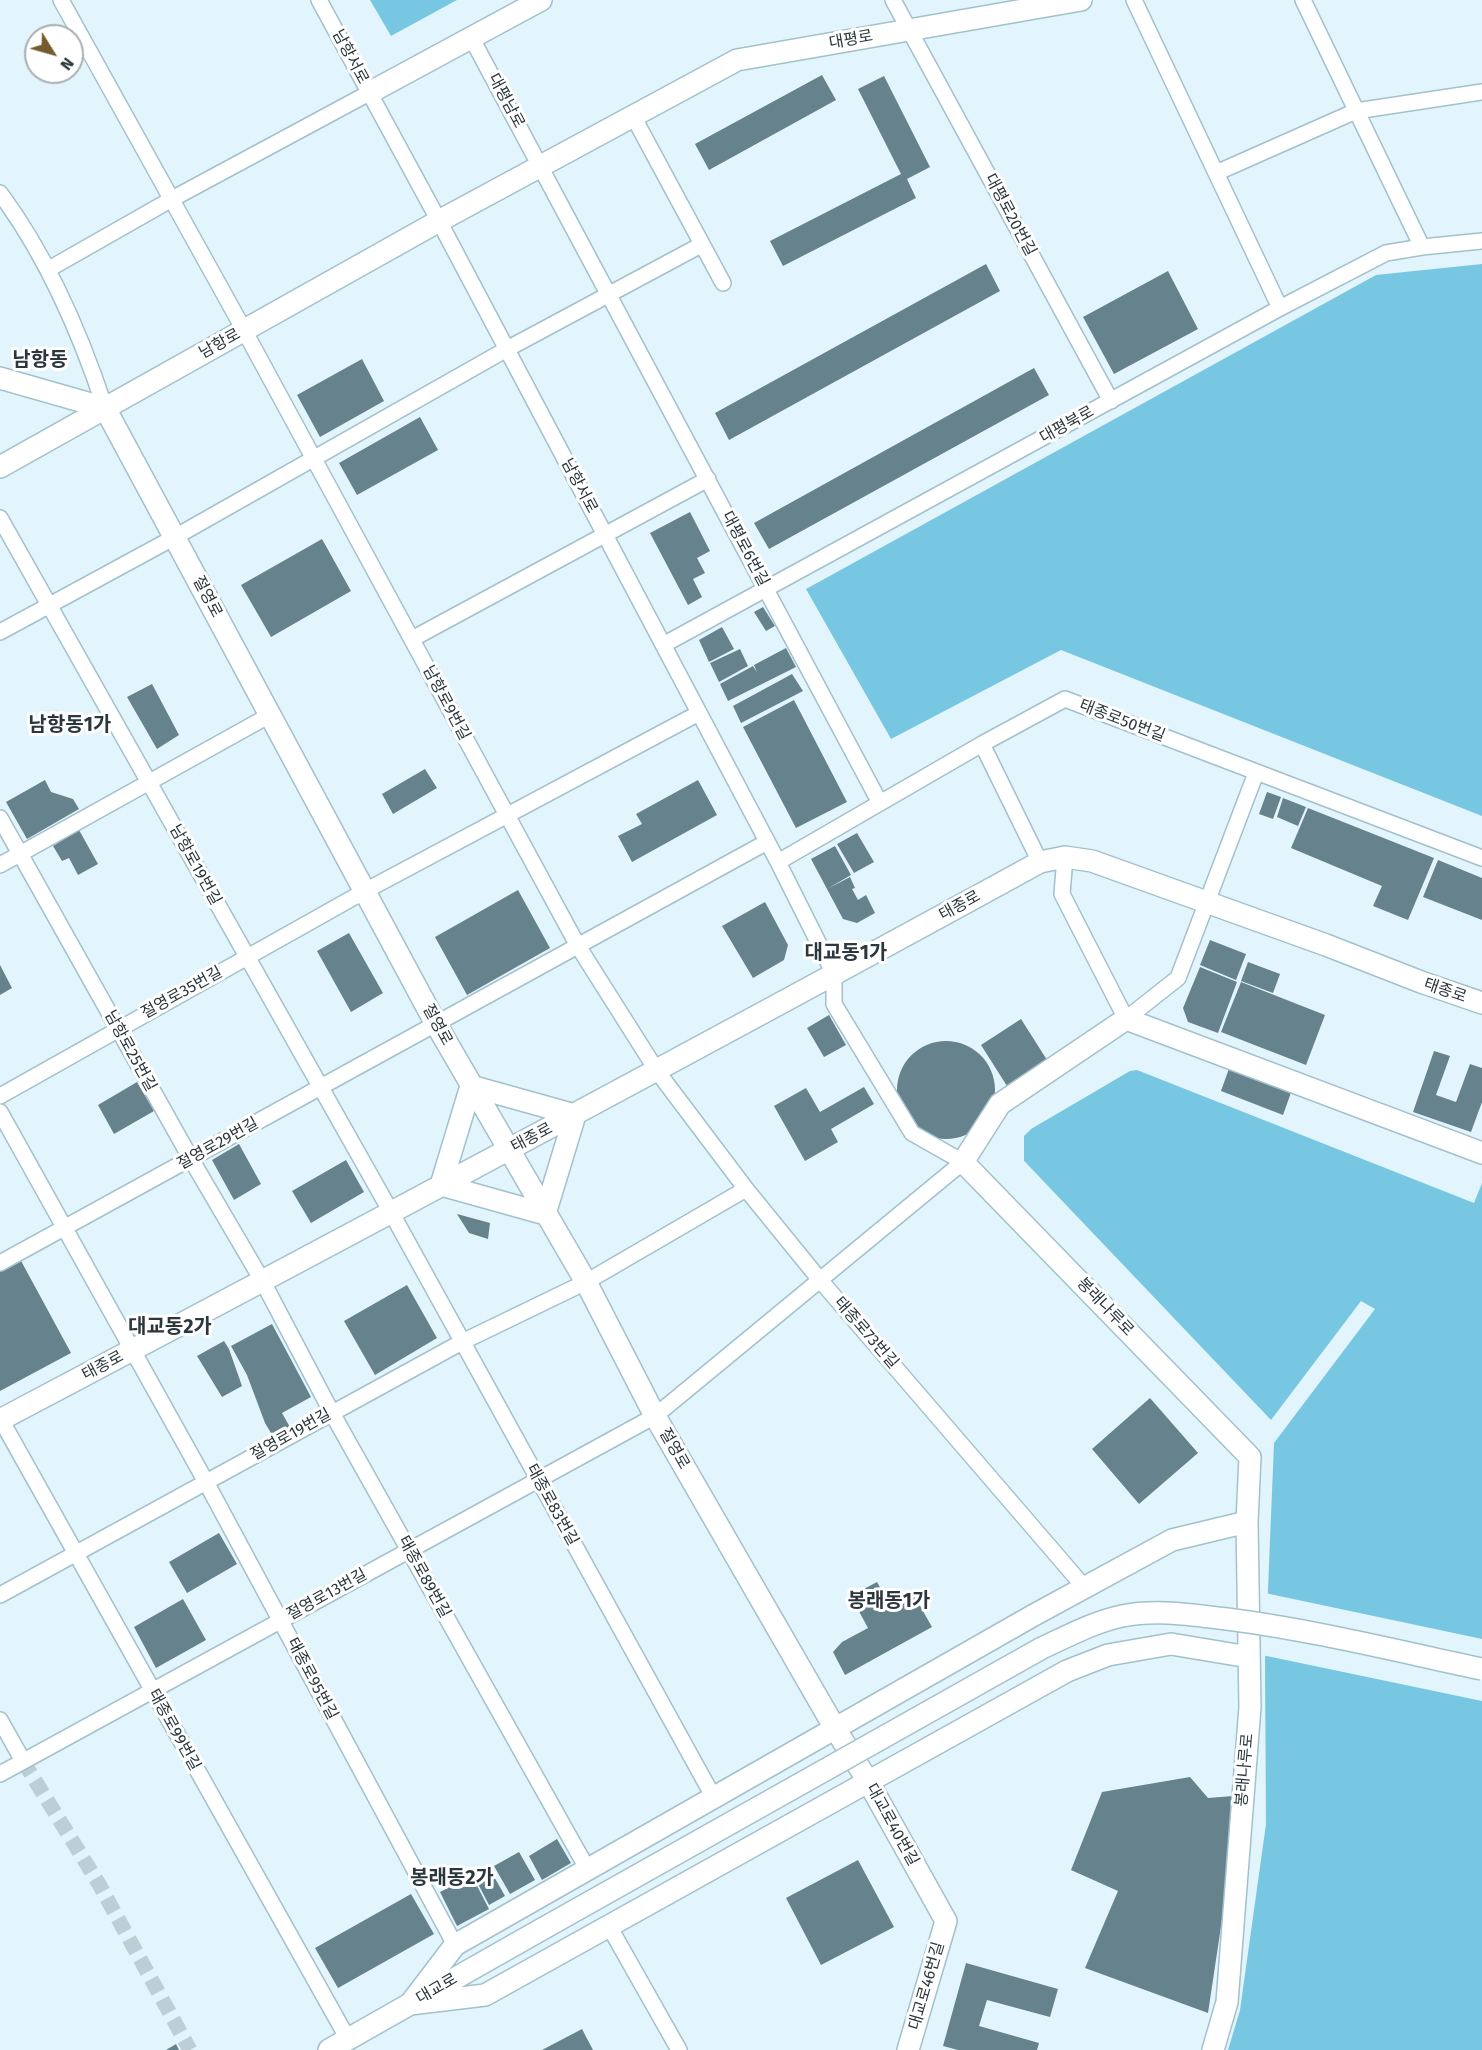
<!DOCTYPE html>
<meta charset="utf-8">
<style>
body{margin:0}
#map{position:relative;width:1482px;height:2050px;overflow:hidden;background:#e2f5fc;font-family:"Fira Sans",sans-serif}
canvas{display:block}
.north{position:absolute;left:24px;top:24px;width:60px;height:60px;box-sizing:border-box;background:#fff;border:2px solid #aaafb1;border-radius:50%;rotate:127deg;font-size:16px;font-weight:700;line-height:24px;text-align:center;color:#2b373c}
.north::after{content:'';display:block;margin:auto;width:21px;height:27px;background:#765b2d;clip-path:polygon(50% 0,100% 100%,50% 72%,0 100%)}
</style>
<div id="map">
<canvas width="1482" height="2050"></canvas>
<div class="north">N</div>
</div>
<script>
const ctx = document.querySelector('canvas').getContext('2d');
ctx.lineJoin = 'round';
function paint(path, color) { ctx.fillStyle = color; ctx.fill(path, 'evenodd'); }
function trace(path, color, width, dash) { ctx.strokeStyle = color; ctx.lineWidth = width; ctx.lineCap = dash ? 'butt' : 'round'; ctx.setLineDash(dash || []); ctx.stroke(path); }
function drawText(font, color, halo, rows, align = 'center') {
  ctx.font = font + ' "Fira Sans","Noto Sans KR",sans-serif'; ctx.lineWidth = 6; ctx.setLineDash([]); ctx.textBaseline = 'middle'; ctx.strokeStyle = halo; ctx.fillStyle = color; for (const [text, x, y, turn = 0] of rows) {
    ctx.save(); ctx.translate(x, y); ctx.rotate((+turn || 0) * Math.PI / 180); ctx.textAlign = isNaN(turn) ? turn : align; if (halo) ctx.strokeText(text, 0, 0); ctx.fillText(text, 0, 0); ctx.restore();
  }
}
const water = new Path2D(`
 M370,0H457L391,36Z
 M1482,264V816L1061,650L891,739L806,589L1376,275Z
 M1137,1070L1474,1203L1482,1183V2050H1228L1240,2010L1266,1824L1265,1662L1274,1443L1271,1421L1024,1161V1136L1031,1129L1130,1071Z`);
const pier = new Path2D(`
 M1024,1136V1161L1271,1420L1361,1301L1375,1309L1274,1443L1271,1440L1269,1422L1022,1162L1020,1155L1021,1139Z
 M1265,1593L1482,1639V1701L1262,1655Z`);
const building = new Path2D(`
 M822,75L836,100L709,170L695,144Z
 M884,76L930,167L907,179L916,198L783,266L770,241L901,174L858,89Z
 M986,264L1000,291L729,440L715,413Z
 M1168,271L1198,329L1114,374L1083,317Z
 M362,359L384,401L320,437L297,395Z
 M1034,368L1049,395L769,549L754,523Z
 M420,417L438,450L357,495L339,463Z
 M690,512L710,551L697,558L705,573L693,579L702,597L688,605L650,533Z
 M322,539L351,591L271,637L241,585Z
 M763,607L775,626L766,631L754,612Z
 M722,627L734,649L709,662L699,640Z
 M786,648L796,667L728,701L720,684L753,666L757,672L754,665Z
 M740,649L748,666L719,682L710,663Z
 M792,674L803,691L741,723L733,706Z
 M152,684L179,735L157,749L127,697Z
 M794,700L847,802L796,828L743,727Z
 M425,769L437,788L393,814L382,794Z
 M45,780L51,792L73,799L79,809L27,839L6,802Z
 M698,780L717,815L632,862L618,836L642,824L636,814Z
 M1267,792L1281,797L1273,819L1259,814Z
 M1283,798L1306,807L1298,826L1277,817Z
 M1308,808L1434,858L1408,920L1373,906L1382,886L1291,848Z
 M79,830L98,864L78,875L69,858L62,861L53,846Z
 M857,833L874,862L854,873L837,844Z
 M835,846L851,875L827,889L811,859Z
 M1438,860L1482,878V920L1423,897Z
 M850,877L855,888L852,889L858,900L866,895L875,913L857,923L843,919L827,889Z
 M518,890L550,948L467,995L435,937Z
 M765,902L788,945L784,960L753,978L722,926Z
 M349,933L383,993L351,1012L317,951Z
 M1210,940L1246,954L1236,980L1200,965Z
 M1248,962L1280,974L1273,993L1241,981Z
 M0,965L12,988L0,995Z
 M1200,967L1237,982L1218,1033L1188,1022L1183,1008Z
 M1241,982L1325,1015L1306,1065L1221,1032Z
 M829,1015L846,1045L824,1057L807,1028Z
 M1021,1019L1047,1060L1007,1086L981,1045Z
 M897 1090a49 49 0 1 1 98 0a49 49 0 1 1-98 0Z
 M1434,1051L1450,1056L1436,1095L1456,1102L1470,1064L1482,1068V1102L1471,1132L1413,1112Z
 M1231,1063L1293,1087L1283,1115L1221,1091Z
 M137,1082L154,1111L114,1134L98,1105Z
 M864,1087L874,1104L831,1129L838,1142L805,1161L774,1106L806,1088L820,1112Z
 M239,1144L261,1184L234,1200L212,1160Z
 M346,1160L364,1192L311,1223L292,1191Z
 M457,1214L490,1223L488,1239L469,1233Z
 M20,1259L71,1353L0,1391V1270Z
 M407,1285L437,1338L375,1375L344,1321Z
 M272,1324L311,1397L282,1413L291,1429L274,1438L265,1423L247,1375L231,1346Z
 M224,1341L229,1349L242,1386L222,1397L197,1356Z
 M1150,1398L1198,1453L1139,1504L1092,1449Z
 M219,1533L237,1564L187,1593L169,1562Z
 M877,1582L892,1609L915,1597L932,1627L845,1675L833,1652L842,1642L868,1628L855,1604L862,1590Z
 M183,1599L206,1640L156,1668L134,1627Z
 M1190,1777L1208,1798L1233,1796L1232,1853L1208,2013L1085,1968L1118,1891L1071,1870L1102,1792Z
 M557,1839L571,1863L542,1880L529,1856Z
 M519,1852L535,1880L510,1894L494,1866Z
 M858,1860L894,1927L821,1965L786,1898Z
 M492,1873L505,1896L489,1905L477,1882Z
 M472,1876L489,1909L457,1926L440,1892Z
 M411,1894L434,1934L338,1988L315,1948Z
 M966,1963L1058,1989L1050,2017L987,2000L979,2026L1039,2043L1037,2050H958L943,2046Z
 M582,2029L593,2050H542Z
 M176,2044L179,2050H166Z`);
const streetTunnel = new Path2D(`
 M23,1761L99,1884L190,2050`);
const street = new Path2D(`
 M61,0L244,330L578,946L657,1071L746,1189L820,1280L1085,1588
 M893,0L1111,401
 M1134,0L1280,308
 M1303,0L1422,247
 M471,37L880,803
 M633,116L723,283
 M1216,173L1356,111L1482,92
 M0,193C48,258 80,332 105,408
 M49,269L172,199L369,93
 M0,518L391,1212L714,1798
 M0,632L175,537L507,349L701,245
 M412,639L708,479
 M663,645L1280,308L1386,253L1422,247L1482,241
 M982,744L1040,862
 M0,818L191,1159L263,1282L332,1413L588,1870
 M1065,857L1062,894L1126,1019L1178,978L1256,773
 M778,862L982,744L1065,699L1482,858
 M0,865L270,715
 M0,1096L365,891L699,713
 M0,1112L206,1482L455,1945
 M0,1263L767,842
 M0,1418L348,2039
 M0,1595L462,1342L586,1282L746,1189
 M0,1720L23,1761
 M0,1774L655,1416L963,1162L912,1133L834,1004V974L778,862L439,221L319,0
 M609,1926L679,2050`);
const secondary = new Path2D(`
 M369,93L541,0
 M0,378L105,408L436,1024L586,1282L655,1416L836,1730L869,1783L946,1921L908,2050
 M0,467L439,221L737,60L1081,0
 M471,1086L575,1115
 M441,1185L545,1214
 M441,1185L471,1086
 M545,1214L575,1115
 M0,1420C348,1236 695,1051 1040,862L1065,857L1092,861L1326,945L1421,982L1482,1003
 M410,2004L455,1945L1034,1615L1172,1540L1247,1522
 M410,2004L485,1995L1067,1671L1108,1655L1171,1644L1249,1657
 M329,2050L544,1928
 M1213,2050L1227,2002L1250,1707L1247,1522L1250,1457L963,1162L1000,1104L1126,1019L1482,1153`);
const secondaryBridge = new Path2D(`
 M544,1928L1042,1648C1068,1636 1094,1622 1122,1616C1157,1609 1192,1615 1227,1619C1313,1630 1397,1651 1482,1669`);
const streetNames = [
 ["대평로",851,40,-10],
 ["남항서로",350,57,62],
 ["대평남로",506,101,62],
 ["대평로20번길",1010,215,62],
 ["남항로",220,344,-29],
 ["대평북로",1067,425,-29],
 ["남항서로",579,486,62],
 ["대평로6번길",745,549,62],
 ["절영로",207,597,62],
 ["남항로9번길",446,703,62],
 ["태종로50번길",1122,721,21],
 ["남항로19번길",195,865,61],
 ["태종로",960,906,-29],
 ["태종로",1445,991,19],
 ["절영로35번길",182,993,-29],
 ["절영로",437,1025,61],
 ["남항로25번길",130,1051,61],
 ["태종로",532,1138,-28],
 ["절영로29번길",218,1144,-29],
 ["봉래나루로",1105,1307,46],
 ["태종로73번길",866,1333,49],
 ["태종로",103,1366,-28],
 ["절영로19번길",291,1435,-29],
 ["절영로",674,1449,60],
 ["태종로83번길",552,1505,61],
 ["태종로89번길",424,1577,61],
 ["절영로13번길",327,1595,-29],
 ["태종로95번길",312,1679,62],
 ["태종로99번길",174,1730,61],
 ["봉래나루로",1245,1770,-85],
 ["대교로40번길",892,1825,61],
 ["대교로46번길",927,1986,-74],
 ["대교로",437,1989,-30]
];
const quarterNames = [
 ["남항동",40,360],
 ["남항동1가",70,725],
 ["대교동1가",846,953],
 ["대교동2가",170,1327],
 ["봉래동1가",889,1601],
 ["봉래동2가",452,1878]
];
paint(water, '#77c7e3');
paint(pier, '#e2f5fc');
paint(building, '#65828d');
trace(streetTunnel, '#bdcfd6', 15, [15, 8]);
trace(street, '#a2c1cc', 18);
trace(secondary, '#a2c1cc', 24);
trace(street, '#fff', 15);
trace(secondary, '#fff', 21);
trace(secondaryBridge, '#a2c1cc', 24, []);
trace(secondaryBridge, '#fff', 21);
drawText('16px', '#2b373c', '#fff', streetNames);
drawText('bold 20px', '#2b373c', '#fff', quarterNames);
</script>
